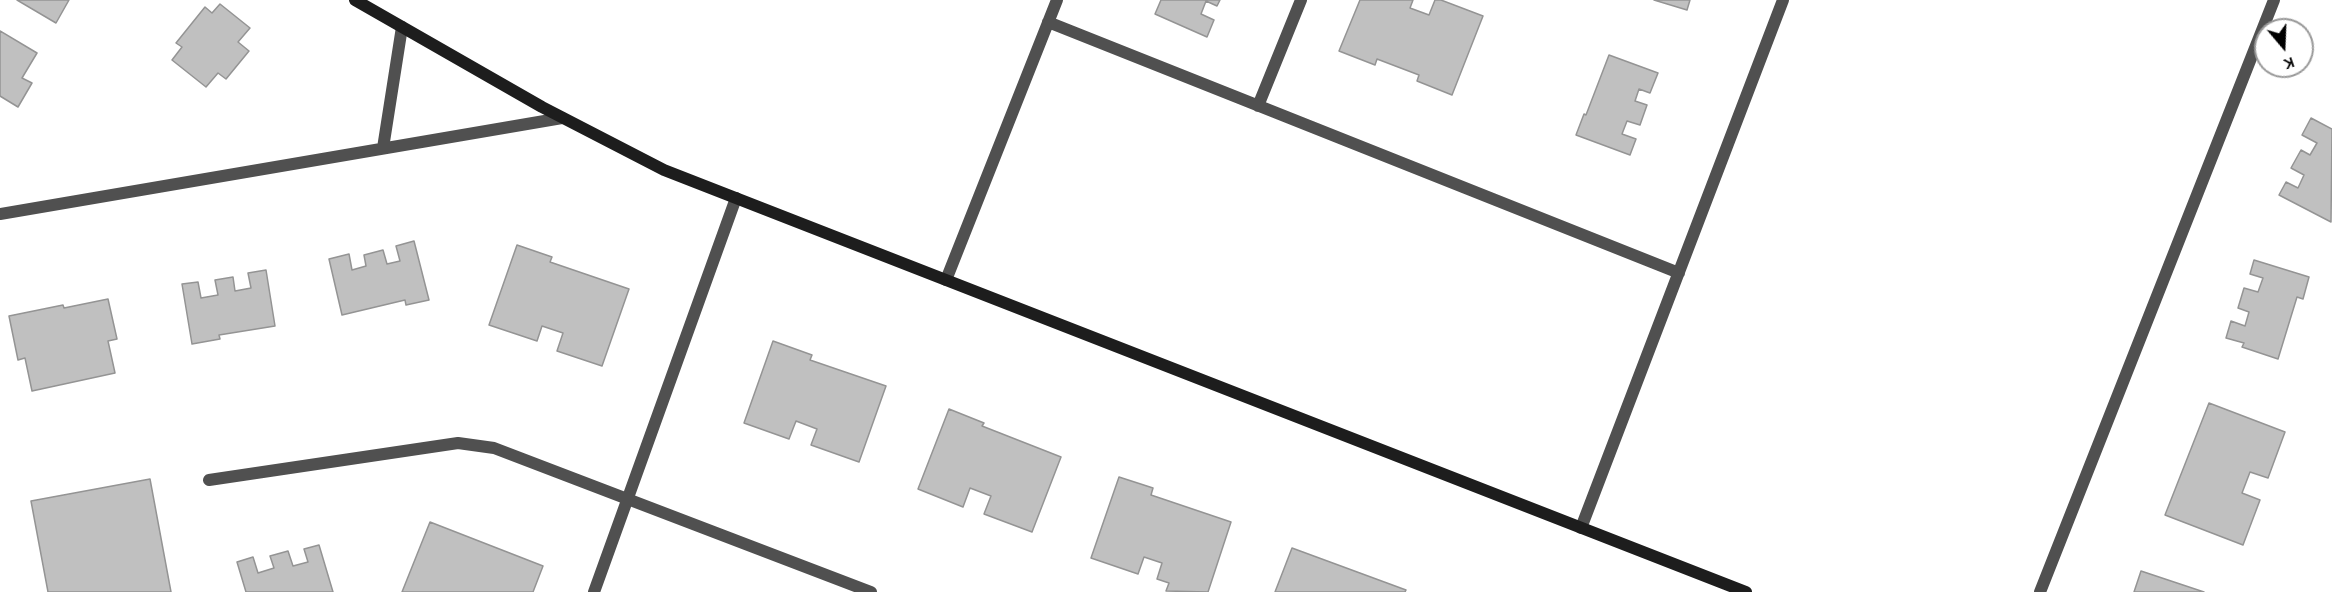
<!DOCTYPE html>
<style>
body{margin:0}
#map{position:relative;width:2332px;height:592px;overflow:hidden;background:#fff;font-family:Karla,sans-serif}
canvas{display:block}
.north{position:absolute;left:2254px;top:18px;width:60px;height:60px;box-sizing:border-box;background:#fff;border:2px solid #999;border-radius:50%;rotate:161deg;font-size:16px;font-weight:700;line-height:24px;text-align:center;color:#000}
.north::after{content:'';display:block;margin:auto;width:21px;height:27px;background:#000;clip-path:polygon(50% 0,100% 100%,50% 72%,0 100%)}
</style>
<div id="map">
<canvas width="2332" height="592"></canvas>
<div class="north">K</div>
</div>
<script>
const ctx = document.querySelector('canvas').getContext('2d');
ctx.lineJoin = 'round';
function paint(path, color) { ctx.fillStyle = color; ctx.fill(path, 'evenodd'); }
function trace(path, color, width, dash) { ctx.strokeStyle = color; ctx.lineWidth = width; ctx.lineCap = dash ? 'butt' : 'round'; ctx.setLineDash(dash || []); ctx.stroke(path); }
const building = new Path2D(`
 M17,0H69L56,23Z
 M1161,0H1220L1217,6L1206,1L1201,14L1214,20L1207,37L1155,14Z
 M1360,0H1413L1410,8L1429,15L1435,0H1441L1483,16L1452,95L1417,81L1419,75L1377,59L1375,65L1339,51Z
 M1654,0H1690L1687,10Z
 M220,4L250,28L238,42L249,51L226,79L218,73L206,87L172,60L182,47L176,43L205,7L212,13Z
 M0,31L37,53L22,78L32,83L18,107L0,96Z
 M1609,55L1658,73L1650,93L1639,89L1635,101L1647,105L1640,125L1627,121L1622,134L1636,139L1630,155L1576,135L1584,114L1586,115Z
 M2311,118L2332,129L2331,222L2279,195L2286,182L2298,188L2304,175L2291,168L2301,150L2310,155L2317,143L2302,135Z
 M414,241L429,300L406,305L405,300L342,315L329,259L349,254L352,270L366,266L364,255L383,250L387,264L400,261L396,246Z
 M517,245L552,257L550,262L629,289L602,366L557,351L563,333L542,326L537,341L489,325Z
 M2254,260L2309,277L2303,299L2297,297L2278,359L2242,347L2244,343L2226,338L2231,321L2245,326L2249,312L2238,308L2244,288L2258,292L2263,278L2250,274Z
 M266,270L275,326L219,335L220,339L192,344L182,284L198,282L201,298L218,295L215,280L233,277L235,291L251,288L248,273Z
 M108,299L117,339L108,341L115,373L32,391L25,358L18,360L9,316L63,305L64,308Z
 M773,341L812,355L810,360L886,386L859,462L811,445L817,429L796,421L789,439L744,423Z
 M2209,403L2285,432L2268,478L2250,472L2242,493L2260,500L2243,545L2165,515Z
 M949,409L984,423L982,426L1061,457L1032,532L984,514L991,496L970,488L963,507L918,489Z
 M1119,477L1153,488L1151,495L1231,522L1208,592L1166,591L1169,583L1157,579L1162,563L1144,557L1138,574L1091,558Z
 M150,479L171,592H48L31,501Z
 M430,522L543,566L533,592H402Z
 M319,545L333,592H246L237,562L253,557L258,573L274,568L270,556L288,551L293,566L308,562L304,549Z
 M1292,548L1406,590L1405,592H1275Z
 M2141,571L2204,592H2134Z`);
const street = new Path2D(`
 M1048,22L1679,273
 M1258,106L1301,0
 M383,148L402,27
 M0,214L562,118
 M946,280L1057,0
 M209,480L458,443L494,448L871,592
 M1581,528L1783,0
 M594,592L736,198
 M2040,592L2274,0`);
const secondary = new Path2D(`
 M355,0L542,107L664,170L1746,592`);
paint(building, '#c0c0c0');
trace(building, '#949494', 1.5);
trace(street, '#505050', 12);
trace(secondary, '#1d1d1d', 12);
</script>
